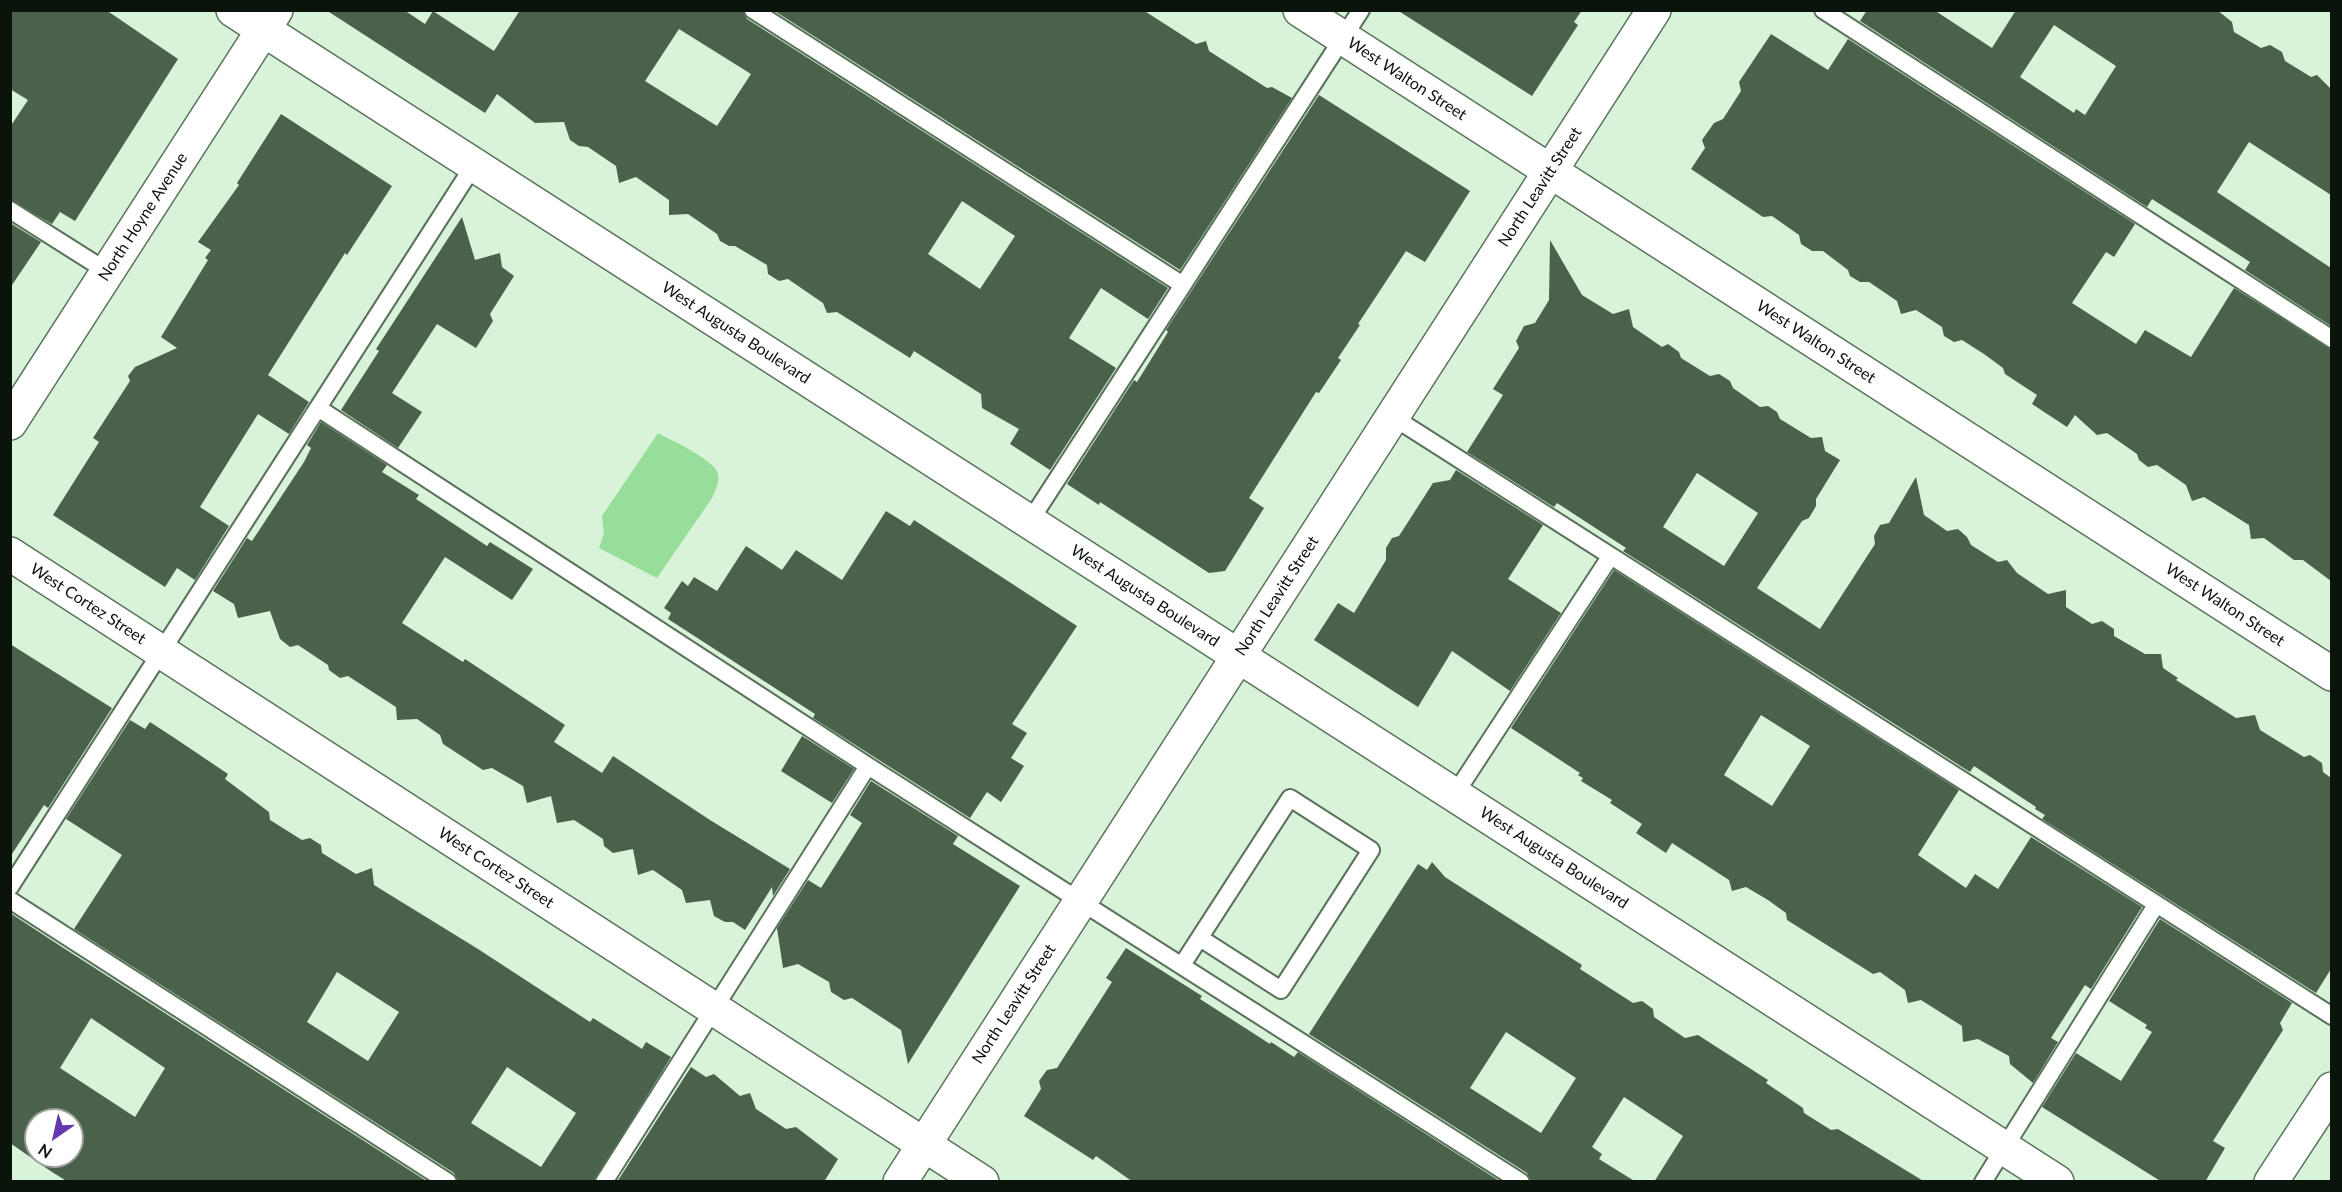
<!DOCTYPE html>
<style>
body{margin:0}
#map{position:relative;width:2342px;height:1192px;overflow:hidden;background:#d8f3d9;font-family:Lato,sans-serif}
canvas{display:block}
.frame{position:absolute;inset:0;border:12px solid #0b140b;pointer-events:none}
.north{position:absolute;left:24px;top:1108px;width:60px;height:60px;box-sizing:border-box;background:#fff;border:2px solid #9da19d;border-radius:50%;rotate:214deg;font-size:16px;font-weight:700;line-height:24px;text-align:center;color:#0b140b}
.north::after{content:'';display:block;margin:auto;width:21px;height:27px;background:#6538b0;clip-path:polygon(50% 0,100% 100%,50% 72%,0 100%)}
</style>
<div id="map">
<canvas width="2342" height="1192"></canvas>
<div class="frame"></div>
<div class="north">N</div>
</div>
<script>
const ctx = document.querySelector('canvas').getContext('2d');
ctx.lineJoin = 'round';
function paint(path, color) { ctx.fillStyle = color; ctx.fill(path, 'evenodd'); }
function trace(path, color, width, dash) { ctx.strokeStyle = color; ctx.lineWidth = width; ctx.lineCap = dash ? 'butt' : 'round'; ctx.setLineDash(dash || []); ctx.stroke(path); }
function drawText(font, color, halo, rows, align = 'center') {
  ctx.font = font + ' Lato,sans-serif'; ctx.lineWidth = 6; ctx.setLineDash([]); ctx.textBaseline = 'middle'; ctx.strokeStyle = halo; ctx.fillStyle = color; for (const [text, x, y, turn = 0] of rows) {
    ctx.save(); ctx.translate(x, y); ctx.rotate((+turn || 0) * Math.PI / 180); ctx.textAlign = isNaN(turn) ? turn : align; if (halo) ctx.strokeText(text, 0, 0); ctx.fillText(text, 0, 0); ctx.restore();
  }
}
const green = new Path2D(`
 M658,433C671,440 715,460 718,474C720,483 715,490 712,498L657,578L599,548L604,533L602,516Z`);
const building = new Path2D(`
 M10,10H106L178,59L75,221L60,212L52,224L10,200V127L28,100L10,89Z
 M326,10H404L425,24L433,11L494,51L520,10H743L747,19L1168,288L1148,319L1101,288L1069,338L1116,368L1050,470L1010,444L1019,429L982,408L981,394L914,351L910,358L837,312L827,313L823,303L788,279L779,281L768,274L767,265L735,246H729L720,241L717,234L688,214L669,215V200L636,177L619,183L616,166L588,147L579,146L570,140L564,122L535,123L497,94L485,113ZM679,29L751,74L717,126L645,81ZM962,201L1015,236L980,289L928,254Z
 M773,10H1143L1196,44L1206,41L1209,51L1267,88L1272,87L1292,98L1180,270Z
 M1397,10H1582L1574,22L1578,25L1532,96Z
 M1867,10H1934L1992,48L2016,10H2217L2232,22L2234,32L2261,48L2270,45L2282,52L2285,61L2311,77L2317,75L2331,89V195L2249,142L2217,192L2331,268V326L2245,270L2250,262L2185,220L2152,199L2147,207L1860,21ZM2054,25L2116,66L2085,115L2076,109L2074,113L2020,77Z
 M1771,34L1828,70L1848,39L2135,224L2114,257L2106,252L2072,303L2136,344L2145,330L2191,357L2234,288L2331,349V581L2303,560H2294L2264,538L2251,539L2249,525L2204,497L2192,501L2186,485L2157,465L2148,467L2139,460L2137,454L2107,433L2097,435L2075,415L2067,427L2032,404L2037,395L2005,374L2003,368L1984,354L1962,340L1954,342L1944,336L1942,327L1916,310L1901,314L1897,301L1869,282H1860L1850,276L1848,270L1823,251H1812L1801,244L1799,235L1772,216L1763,217L1691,169L1705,148L1702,140L1714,123L1723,119L1741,91L1739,82Z
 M1319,95L1470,191L1425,262L1406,251L1358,324L1360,325L1338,358L1341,360L1319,393L1316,392L1249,498L1264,508L1225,571L1209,573L1100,502L1099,505L1067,484L1134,380L1137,382L1168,332L1166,330Z
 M281,114L392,186L347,255L345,253L268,375L309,402L289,434L258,414L200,507L229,526L195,580L177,568L165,587L53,515L99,442L93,438L130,381L128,376L135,367L177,348L161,337L208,260L205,258L211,250L198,242L239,185L237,183Z
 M462,217L475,260L500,253L502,267L514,276L490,314L493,321L476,348L437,324L392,393L422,412L398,448L341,410L379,351L376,349Z
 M10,223L41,242L10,288Z
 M1550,240L1582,295L1613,314L1629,309L1633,327L1662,347L1668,344L1679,352L1681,358L1710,376L1719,374L1730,381L1733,388L1760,407L1768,406L1777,412L1780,419L1811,438L1822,437L1825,451L1840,460L1816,499V506L1809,518L1802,521L1757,588L1820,629L1875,544L1874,536L1880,525L1889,523L1916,477L1924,515L1947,531L1958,529L1967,537L1971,545L1998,562L2007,560L2017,573L2048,594L2066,590V607L2092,624L2102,621L2114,629V636L2145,654H2161L2163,668L2178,678L2176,680L2236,718L2255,715L2260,730L2304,757L2310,755L2322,763L2323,772L2331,778V969L2316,993L2042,819L2045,815L2035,809L2036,807L1974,766L1970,772L1623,551L1626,548L1557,503L1554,507L1467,452L1503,395L1493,389L1519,348L1516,341L1524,326L1535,323L1549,300ZM1697,473L1758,513L1724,566L1663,527Z
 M321,422L387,465L382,472L419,495L416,499L487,546L490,542L533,569L512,600L445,557L402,623L463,662L465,659L565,725L554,742L602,773L613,756L710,820L790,869L773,896L772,887L745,930L733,922H725L714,916L710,900L686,903L682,890L653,870L638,875L633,849L613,853L604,846L603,839L574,820L557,823L551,796L527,803L523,786L492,768L483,770L443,744L440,735L417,719L397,720L396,707L348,676L340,678L329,670L328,665L298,645L290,647L280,639L270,611L238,618L234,604L213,591L247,538L252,541L304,462L311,448L307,445Z
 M1456,470L1543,525L1508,579L1561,613L1510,691L1452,651L1418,707L1314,640L1338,603L1354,613L1386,560V548L1392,538L1399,536L1433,483L1450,480Z
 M886,511L910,526L914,520L1077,626L1012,724L1027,733L1011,758L1024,766L1001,802L987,792L970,818L813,718L815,714L668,619L671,613L664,608L682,581L688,586L694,577L717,591L746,546L782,570L796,550L842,580Z
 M1614,570L1959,790L1918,855L1966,888L1975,874L1998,889L2031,837L2142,907L2091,989L2085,985L2051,1038L2058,1042L2033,1083L2010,1064L2009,1056L1978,1039L1963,1042L1962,1026L1921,1000L1908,1003L1905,990L1880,972L1873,974L1787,920L1786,913L1768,900L1746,887L1732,891L1729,880L1672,843L1666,853L1636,833L1642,824L1610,803L1612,800L1581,781L1583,778L1578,775L1580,773L1511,728ZM1761,715L1810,746L1772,806L1724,775Z
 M10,644L112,708L48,808L44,805L10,857Z
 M130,720L145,729L150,722L176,739L228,774L225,779L269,812L270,820L302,840L310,838L321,845L322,853L356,874L372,868L374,885L478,949L590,1022L593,1018L642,1049L646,1042L671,1057L594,1182H458L454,1173L74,929L122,855L66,819ZM337,972L399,1012L368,1061L307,1022ZM507,1067L576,1113L541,1167L471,1123Z
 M802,736L854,769L832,803L781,771Z
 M871,781L958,836L953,844L1020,886L908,1064L901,1030L852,998L844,1000L831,992L829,982L798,964L783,968L777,928L808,880L821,888L862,823L850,815Z
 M1432,862L1445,877L1582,965L1580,969L1633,1003L1642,1001L1653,1009L1654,1017L1685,1038L1698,1035L1768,1080L1766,1083L1803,1108L1804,1113L1831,1130L1838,1129L1925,1182H1654L1683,1136L1624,1097L1592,1147L1602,1154L1599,1159L1636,1182H1531L1527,1173L1309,1034L1418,864L1427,870ZM1506,1032L1576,1078L1541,1133L1470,1088Z
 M10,913L62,947L428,1182H68L49,1170L10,1143ZM91,1018L165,1068L135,1117L60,1068ZM36,1120H72V1156H36Z
 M2160,919L2292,1003L2280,1023L2283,1030L2213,1141L2225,1148L2205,1182H2162L2042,1107L2076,1053L2121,1081L2152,1032L2145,1028L2147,1025L2109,1001Z
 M1126,948L1202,996L1200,999L1270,1044L1271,1042L1294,1057L1298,1052L1501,1182H1133L1096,1156L1093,1160L1024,1116L1041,1089L1039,1081L1047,1070L1057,1068L1112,982L1106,978Z
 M691,1067L706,1077L714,1074L740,1096L750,1093L756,1109L786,1129L796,1127L838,1159L824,1182H617Z`);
const lane = new Path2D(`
 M753,10L1183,285
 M1823,10L2332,339
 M10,210L108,272
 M318,408L868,766L1521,1182
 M1393,417L2332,1016
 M1030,521L1361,10
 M1455,794L1610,557
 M10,887L474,165
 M10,900L448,1182
 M1182,965L1290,798L1371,850L1281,990L1200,938
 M604,1182L868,766
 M1983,1182L2156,905`);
const street = new Path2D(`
 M1300,10L2332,674
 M10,423L276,10
 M10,554L982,1182
 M900,1182L1654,10
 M2271,1182L2332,1089`);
const secondary = new Path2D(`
 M233,10L2057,1182`);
const streetNames = [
 ["West Walton Street",1407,79,33],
 ["North Leavitt Street",1540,187,-57],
 ["North Hoyne Avenue",143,217,-57],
 ["West Augusta Boulevard",736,333,33],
 ["West Walton Street",1816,342,33],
 ["West Augusta Boulevard",1145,596,33],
 ["North Leavitt Street",1277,596,-57],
 ["West Cortez Street",88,604,33],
 ["West Walton Street",2225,605,33],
 ["West Augusta Boulevard",1554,858,33],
 ["West Cortez Street",496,868,33],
 ["North Leavitt Street",1014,1004,-57]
];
paint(green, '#96de9a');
paint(building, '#4a614b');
trace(lane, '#5a725b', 20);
trace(street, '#5a725b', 36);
trace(secondary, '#5a725b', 36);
trace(lane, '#fff', 16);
trace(street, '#fff', 33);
trace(secondary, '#fff', 33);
drawText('16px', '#0b140b', '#fff', streetNames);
</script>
